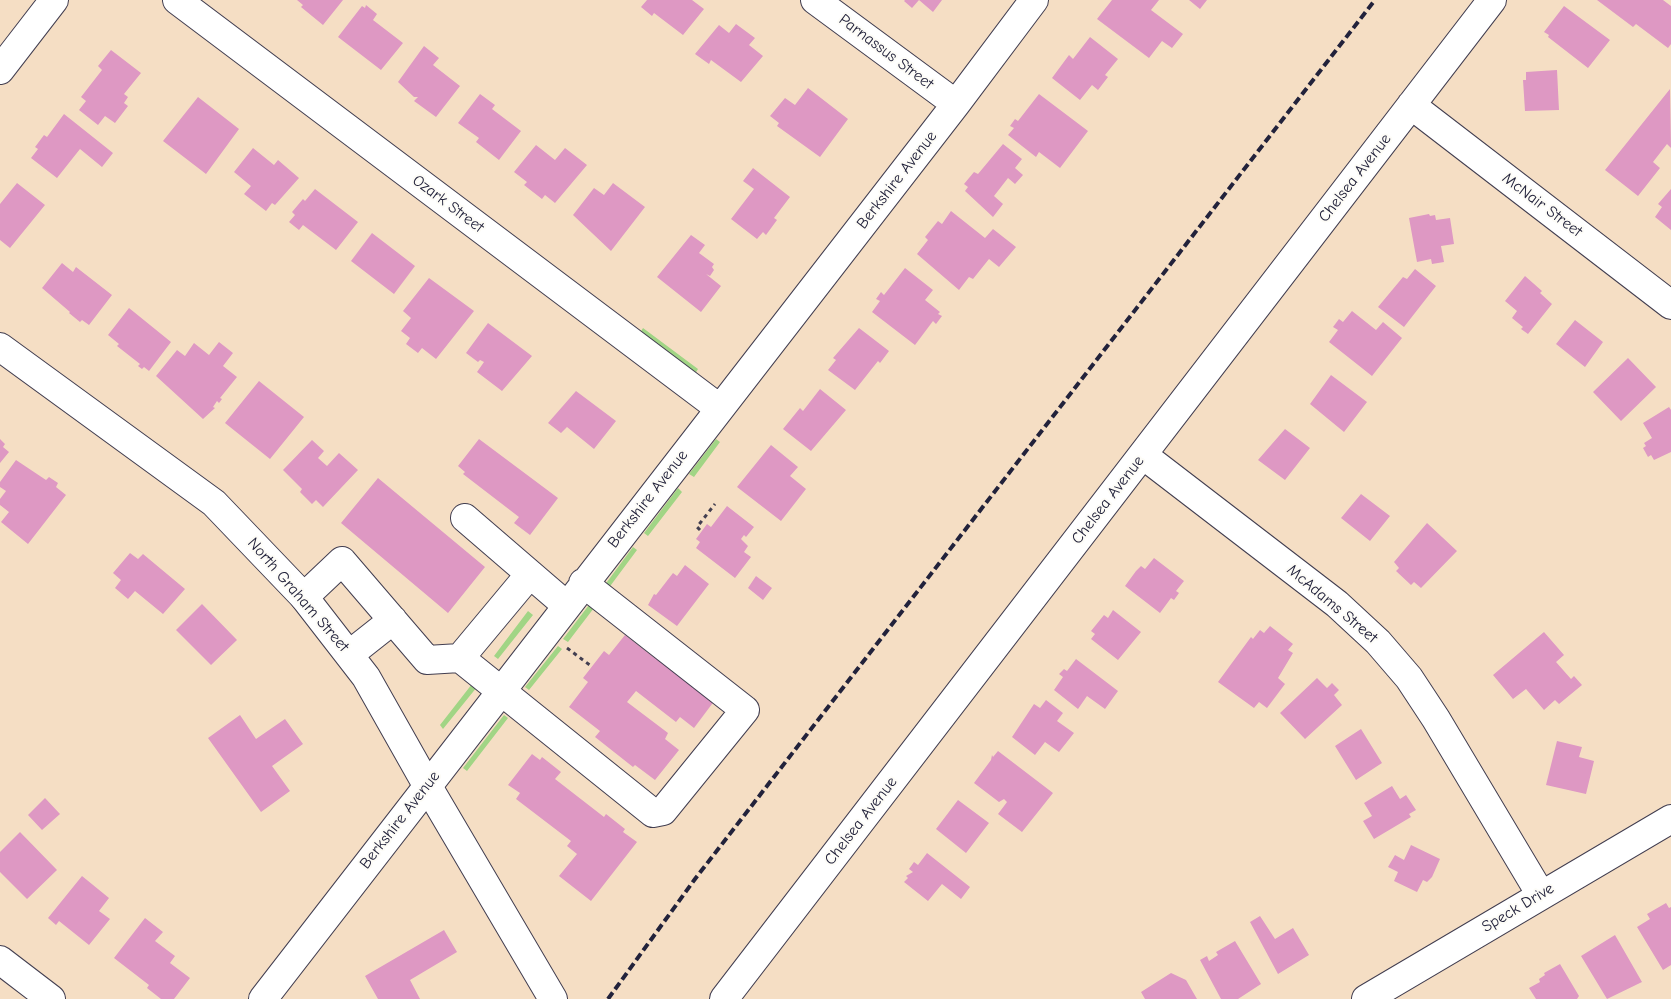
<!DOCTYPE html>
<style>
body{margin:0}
canvas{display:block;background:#f5dec4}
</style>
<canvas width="1671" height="999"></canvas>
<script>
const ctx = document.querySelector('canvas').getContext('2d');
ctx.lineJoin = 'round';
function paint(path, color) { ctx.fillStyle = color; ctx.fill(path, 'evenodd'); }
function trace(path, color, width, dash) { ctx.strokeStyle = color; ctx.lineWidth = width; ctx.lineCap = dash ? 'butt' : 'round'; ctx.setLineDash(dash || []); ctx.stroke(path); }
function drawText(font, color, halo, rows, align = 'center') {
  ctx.font = font + ' "Comic Neue",sans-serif'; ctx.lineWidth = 4; ctx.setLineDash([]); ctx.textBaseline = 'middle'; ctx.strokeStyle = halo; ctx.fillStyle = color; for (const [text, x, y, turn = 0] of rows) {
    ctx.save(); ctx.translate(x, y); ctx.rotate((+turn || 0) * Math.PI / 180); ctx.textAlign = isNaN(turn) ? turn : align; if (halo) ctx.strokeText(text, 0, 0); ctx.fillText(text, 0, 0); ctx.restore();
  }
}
const green = new Path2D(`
 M643,328L698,369L695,374L640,333Z
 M716,439L720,442L694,477L689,474Z
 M678,488L682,492L648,536L644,533Z
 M633,547L637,550L608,589L604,586Z
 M592,601L597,604L568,642L563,639Z
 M528,611L533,615L498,659L494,656Z
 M558,646L562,649L529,690L525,687Z
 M472,684L477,687L443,729L440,725Z
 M504,715L508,718L467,771L463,768Z`);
const building = new Path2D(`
 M297,0H343L323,25L301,7L303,5Z
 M647,0H692L704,9L683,35L654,13L652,16L641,7Z
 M905,0H942L933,12L919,0L912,8L904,1Z
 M1112,0H1159L1151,10L1183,34L1172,48L1162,41L1149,58L1097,19Z
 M1189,0H1207L1200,9Z
 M1597,0H1663L1671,6V44L1668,48L1636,24L1633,27Z
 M366,5L377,14L373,20L403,43L381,70L338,37L362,6L365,8Z
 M1564,6L1610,40L1588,68L1548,37L1549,35L1544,32Z
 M736,24L755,38L749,45L763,56L741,82L711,60L709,64L695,54L719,25L729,33Z
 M1090,37L1118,59L1105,75L1108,77L1098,90L1092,85L1080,100L1052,78L1069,55L1073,59Z
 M424,46L439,58L433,65L460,86L436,117L414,101L418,97H414L398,82Z
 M111,50L141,73L124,94L128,97L124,103L128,106L115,123L105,116L98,125L79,110L86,101L81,97L102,70L98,66Z
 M1557,70L1559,110L1525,111L1523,80H1526V72Z
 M808,88L848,119L820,157L777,126L779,123L770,116L785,98L795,105Z
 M1670,89L1671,148L1667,144L1653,162L1660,168L1638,196L1605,170Z
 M480,94L495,105L492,109L521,131L499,160L476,142L479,138L458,123Z
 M1039,94L1088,131L1060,168L1039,152L1036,157L1008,135L1014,128L1010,126L1015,119L1018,121Z
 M198,97L239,129L206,174L163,141Z
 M64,114L113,153L102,167L80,149L57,178L31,158L38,149L35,147L44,135L47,137Z
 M1003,144L1022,159L1015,168L1023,175L1015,184L1008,178L994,196L1003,204L993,217L965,191L968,187L964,184L974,172L978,174Z
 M536,145L555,160L565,148L587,165L555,203L545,195L542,199L524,185L527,182L514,172Z
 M253,148L274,165L278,160L299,178L275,205L272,203L266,211L244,194L251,186L234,172Z
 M753,168L790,197L774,218L777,220L766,235L763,232L757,239L731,219L754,189L743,181Z
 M17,183L45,205L10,248L0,240V204Z
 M613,183L645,207L611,251L573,215L594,188L604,195Z
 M315,189L358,222L336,250L303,225L299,230L289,222L295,215L292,212L303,199L305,201Z
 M1671,189V230L1655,217L1662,207L1658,204Z
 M951,211L985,238L993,229L1016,247L999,267L989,259L973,279L969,277L959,290L917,254L928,240L925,237L938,221L942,224Z
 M1429,214L1430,216L1435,215L1436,220L1450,218L1454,244L1441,246L1444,262L1432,264L1431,259L1417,262L1409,218Z
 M372,233L415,266L394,294L351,261Z
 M691,235L705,245L699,253L714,264L712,267L714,270L710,276L706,274L721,286L701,312L657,277Z
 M62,263L73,272L76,267L112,295L89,325L82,320L80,322L69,313L70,312L42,288Z
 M905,268L933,290L925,300L940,312L938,314L942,316L936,324L933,321L915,345L872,312L880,301L876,299L881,292L884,295Z
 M1415,269L1436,286L1404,327L1378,307L1403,277L1407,279Z
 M1525,276L1542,291L1540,293L1552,304L1528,334L1521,329L1523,327L1512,318L1517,311L1505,301Z
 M429,278L474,311L436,359L422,348L418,353L406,344L410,338L401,331L411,318L403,311Z
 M129,308L171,342L149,371L144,367L142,369L138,366L140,364L117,346L119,344L108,335Z
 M1352,311L1376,330L1383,322L1402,338L1372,376L1329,342L1338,330L1333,327L1339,319L1343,322Z
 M1575,320L1603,342L1585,367L1556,344Z
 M488,323L532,356L502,391L477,372L484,362L480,360L478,362L466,353Z
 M859,328L889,351L880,363L878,361L855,390L828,370L836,360L833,358Z
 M219,342L233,353L223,366L237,377L220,398L222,399L219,403L217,401L213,407L215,408L203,419L156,376L177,350L185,356L194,343L209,355Z
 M1628,358L1656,387L1621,421L1593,392Z
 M1331,375L1367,402L1344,432L1310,404Z
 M259,381L304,417L270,459L225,423Z
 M820,389L846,410L811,451L783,429L800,408L803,411Z
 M576,391L616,421L594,449L567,427L561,433L548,423Z
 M1669,407L1671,410V452L1654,460L1651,455L1648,457L1643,448L1646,446L1644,443L1652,438L1643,423Z
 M1285,429L1310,448L1285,480L1258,460Z
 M0,439L5,444L3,447L9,452L0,463Z
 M479,439L558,498L530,535L514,523L519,517L463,474L465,472L458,466Z
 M312,440L324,451L318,458L327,466L339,453L358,470L323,507L316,500L312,504L300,492L302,489L283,470Z
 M771,445L798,467L790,476L806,489L781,521L737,487Z
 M16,460L46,480L49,477L58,483L56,487L66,495L28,544L1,522L9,512L0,505V499L6,491L0,487V482Z
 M378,478L485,567L448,613L341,523Z
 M1361,494L1390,516L1370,541L1341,518Z
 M727,506L754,527L746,537L744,535L741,539L748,546L744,552L751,557L735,578L696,548L700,542L696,539L707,524L711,527Z
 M1427,523L1457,551L1421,588L1414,582L1411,585L1396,571L1399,568L1394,562Z
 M130,553L138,559L143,554L185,589L163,614L135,591L128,599L115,588L121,580L113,573Z
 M1154,558L1184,581L1176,591L1179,593L1174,600L1171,598L1160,613L1125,586L1136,571L1141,566L1145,569Z
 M685,565L709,584L677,626L648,605L654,594L656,595L673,573L677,576Z
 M756,576L772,588L763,600L748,588Z
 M202,604L237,640L211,665L176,630Z
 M1113,610L1141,632L1118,660L1091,639L1095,634L1091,631L1104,615L1108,618Z
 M1270,626L1293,644L1288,650L1293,653L1278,678L1285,684L1267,708L1259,702L1254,708L1218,682L1251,637L1253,639L1260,630L1264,633Z
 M1544,632L1564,655L1556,662L1571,679L1574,676L1582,685L1559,704L1555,700L1544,710L1526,689L1513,699L1493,675Z
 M625,635L656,659L660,653L715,700L694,728L680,717L676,722L636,691L627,702L668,733L665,739L679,750L655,780L635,765L633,767L595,737L600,731L569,707L588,682L583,678L604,651L609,655Z
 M1076,659L1118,691L1105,709L1087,696L1078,709L1054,690L1063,677L1059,674L1064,669L1067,671Z
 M1317,678L1327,688L1332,683L1339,690L1334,695L1342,705L1305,739L1280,713Z
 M1046,700L1063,713L1057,721L1074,733L1059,752L1045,742L1035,755L1012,737L1034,704L1040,708Z
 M240,715L256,739L285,719L303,744L272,766L290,791L261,812L208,738Z
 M1361,729L1382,763L1356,780L1335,746Z
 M1557,741L1582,747L1579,757L1594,761L1586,794L1546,785Z
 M998,751L1053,793L1022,832L998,814L1007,802L1004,799L999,802L974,783L991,760L992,755L993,757Z
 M532,754L540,760L542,757L561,772L555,779L604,817L606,814L625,829L623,832L637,842L591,901L559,876L577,854L567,846L571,841L516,799L520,793L508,785Z
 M1392,786L1400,799L1406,795L1416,810L1409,814L1411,817L1374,839L1363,821L1372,816L1364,803Z
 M45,798L60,814L42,830L28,815Z
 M958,800L989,823L966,853L936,829Z
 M20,832L57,870L27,899L0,872V852Z
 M1411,845L1440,859L1432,877L1427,882L1423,880L1417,892L1394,881L1398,872L1388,867L1395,855L1404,860Z
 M927,853L970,887L961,899L942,884L928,901L904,882L908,878L906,876L913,872L909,869L914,862L918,865Z
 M82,876L109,898L99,911L110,919L89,945L59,921L56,925L48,918Z
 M1666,903L1669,908L1671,907V965L1663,970L1637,927L1650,919L1647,914Z
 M1260,916L1275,939L1293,928L1309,955L1278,974L1250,922Z
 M145,918L163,932L155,941L175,956L170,963L190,978L174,999H161L147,988L149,985L114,958Z
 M444,930L457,952L410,980L420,999H378L365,976Z
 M1615,935L1642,982L1607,999L1581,956Z
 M1235,941L1261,984L1238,999H1221L1200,960L1207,956L1209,961L1218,955L1216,952Z
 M1560,964L1579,996L1577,999H1536L1529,988L1540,982L1539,979L1545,975L1544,973Z
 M1171,973L1186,980L1197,999H1145L1141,992Z`);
const path = new Path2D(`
 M700,530L697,527L715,504
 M567,648L591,666`);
const minor = new Path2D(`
 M177,0L719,408
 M815,0L956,104
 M0,70L54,0
 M1411,105L1671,305
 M1143,455L1337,604L1378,642L1409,678L1436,719L1541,895
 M530,574L566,605
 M304,597L342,561L427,660L460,658L530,574L465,518
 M350,654L393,620
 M460,658L653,813L663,811L745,710L583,583
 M0,960L51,999
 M263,999L956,104L1034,0
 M724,999L1492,0
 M1366,999L1671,819`);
const major = new Path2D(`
 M0,347L214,503L304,597L366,677L427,785L553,999`);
const rail = new Path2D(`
 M608,999L695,879L1375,0`);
const streetNames = [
 ["Parnassus Street",886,52,37],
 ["Chelsea Avenue",1355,178,-52],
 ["Berkshire Avenue",897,180,-52],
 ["Ozark Street",448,204,37],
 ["McNair Street",1542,205,37],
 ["Berkshire Avenue",648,499,-52],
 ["Chelsea Avenue",1108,500,-52],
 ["North Graham Street",298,595,49],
 ["McAdams Street",1332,604,40],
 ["Berkshire Avenue",400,820,-52],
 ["Chelsea Avenue",861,821,-52],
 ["Speck Drive",1518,908,-31]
];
paint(green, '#a1d585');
paint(building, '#de98c3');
trace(minor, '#423e50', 30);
trace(major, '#423e50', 30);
trace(path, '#423e50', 3, [4, 4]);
trace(minor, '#fff', 28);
trace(major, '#fff', 28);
trace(rail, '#22223b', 4, [8, 4]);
drawText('16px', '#22223b', '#fdfcf7', streetNames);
</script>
